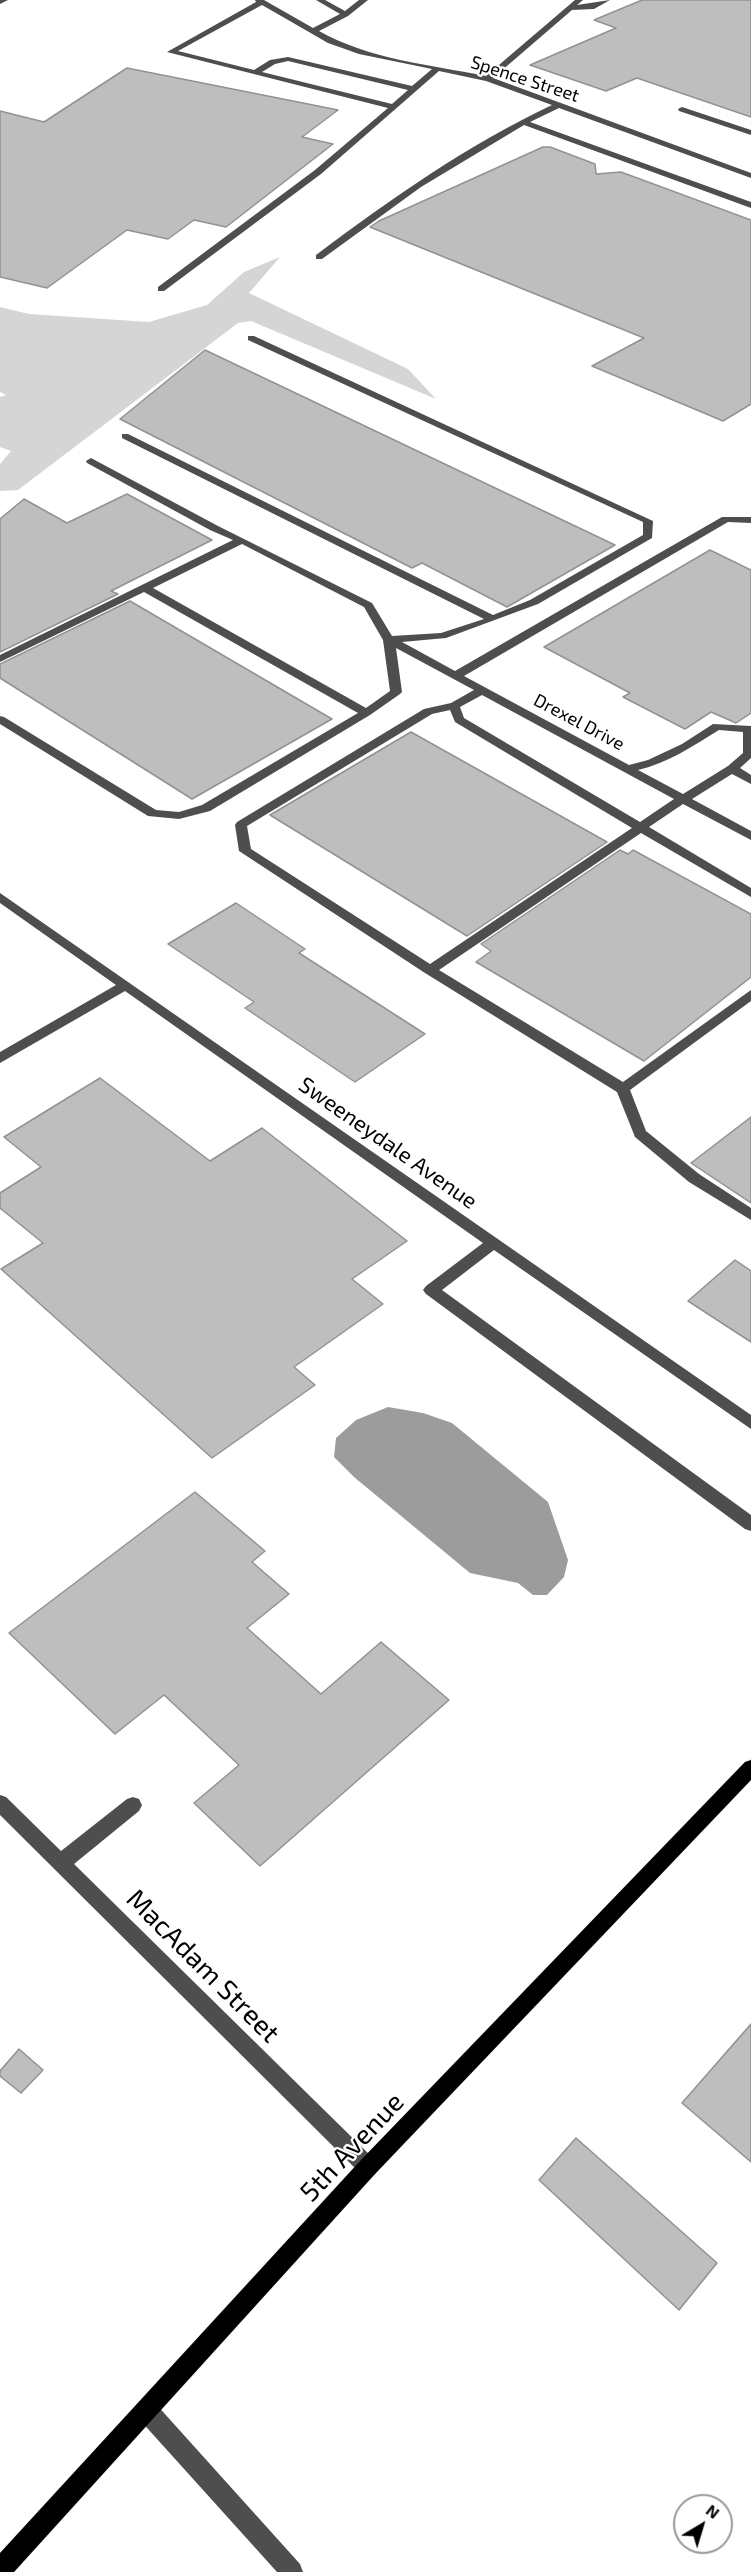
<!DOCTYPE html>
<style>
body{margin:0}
#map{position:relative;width:751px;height:2572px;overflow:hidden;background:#fff;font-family:"Exo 2",sans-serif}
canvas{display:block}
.north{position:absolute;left:673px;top:2494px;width:60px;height:60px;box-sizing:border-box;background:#fff;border:2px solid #999;border-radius:50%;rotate:38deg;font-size:16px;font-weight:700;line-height:24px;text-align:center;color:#000}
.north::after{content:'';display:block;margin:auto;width:21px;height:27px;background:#000;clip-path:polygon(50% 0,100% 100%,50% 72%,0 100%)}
</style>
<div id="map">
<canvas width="751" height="2572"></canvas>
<div class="north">N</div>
</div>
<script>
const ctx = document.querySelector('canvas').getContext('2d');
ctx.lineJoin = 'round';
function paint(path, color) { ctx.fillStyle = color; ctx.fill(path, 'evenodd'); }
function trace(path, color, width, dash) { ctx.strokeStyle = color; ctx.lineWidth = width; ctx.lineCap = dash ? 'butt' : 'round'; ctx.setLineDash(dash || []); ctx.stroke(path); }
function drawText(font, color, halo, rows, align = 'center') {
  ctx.font = font + ' "Exo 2",sans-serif'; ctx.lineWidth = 4.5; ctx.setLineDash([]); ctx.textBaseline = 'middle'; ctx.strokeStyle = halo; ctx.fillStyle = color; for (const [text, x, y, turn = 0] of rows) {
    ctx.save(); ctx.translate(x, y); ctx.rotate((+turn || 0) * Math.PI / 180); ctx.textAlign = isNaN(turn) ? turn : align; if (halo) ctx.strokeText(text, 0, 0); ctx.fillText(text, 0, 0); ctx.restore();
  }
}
const green = new Path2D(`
 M280,257L249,293L408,369L436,399L251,321L238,323L18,490L0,491V464L11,451L0,447V397L6,395L0,392V307L29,314L149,322L207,305L244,272Z`);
const water = new Path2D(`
 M388,1407L423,1413L452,1423L548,1502L568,1560L564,1577L547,1595H533L518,1583L470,1573L354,1477L334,1457L336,1438L356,1420Z`);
const building = new Path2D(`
 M642,0H751V117L637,78L606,91L530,65L616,28L594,20Z
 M127,68L338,110L302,137L333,144L226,227L194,220L168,239L127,230L47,288L0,277V111L44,122Z
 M543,147H550L595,164L596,174L621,172L751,220V404L723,421L592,366L644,338L370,227L379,221Z
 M205,350L615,545L507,607L422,563L412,568L120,419Z
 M127,494L212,540L111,591L118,594L0,652V519L24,499L67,523Z
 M710,550L751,570V713L736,723L711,712L685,729L623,697L630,693L544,647Z
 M130,601L332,719L192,799L0,678V664Z
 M411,732L607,842L467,936L270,815Z
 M620,850L628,854L633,850L751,914V977L644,1061L476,962L491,951L481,944Z
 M236,903L305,949L299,953L425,1034L355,1082L245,1008L254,1002L168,944Z
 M100,1078L210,1161L262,1128L407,1241L352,1279L383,1304L294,1367L315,1385L212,1458L1,1269L43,1243L0,1208V1193L41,1167L4,1137Z
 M751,1117V1203L691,1163Z
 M735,1260L751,1271V1342L688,1301Z
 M195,1492L265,1551L252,1562L289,1594L247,1628L321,1694L381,1642L449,1700L260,1866L194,1803L239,1765L164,1695L115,1734L9,1633Z
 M751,2024V2162L682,2103Z
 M19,2049L43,2070L21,2093L0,2076V2071Z
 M576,2138L717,2263L679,2310L539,2180Z`);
const minor = new Path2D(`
 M0,0H8L0,4Z
 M255,0H264L313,28L340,14L316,0H325L345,11L359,0H368L348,16L319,31C368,59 431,65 486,76L575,0H583L577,5L610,0L594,9L572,10L493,78L751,173V178L559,108L530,122L751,202V208L524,125L421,187L322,259H316V255C391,199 467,145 552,105L486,81L439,71L321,174L164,291H158V287L315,170L388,108L167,52L256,2ZM262,5L328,43L359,54L432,69L412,86L288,57L270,60L254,70L178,51ZM288,61L408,90L392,104L262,72L275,64Z
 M682,107L751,130V135L679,111L678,109Z
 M248,336H254L653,521L652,538L538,604L446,638L402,642L455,671L722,517H751V523L728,522L464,676L629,765L648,760L682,744L713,724L751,726V758L740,768L751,775V784L732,774L692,799L751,831V840L683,804L649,827L751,888V897L641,833L439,970L623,1082L751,990V1001L630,1090L646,1131L699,1174L751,1208V1220L689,1182L635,1137L617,1092L425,973L239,851L235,825L237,822L424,709L451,703L474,690L396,648L402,692L400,694L370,715L210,811L179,819L148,816L0,724V716L4,717L156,810L179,812L202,805L358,713L144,592L0,662V655L233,540L210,530L87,463L86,461L91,458L218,526L372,603L392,636L441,633L484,619L122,438V434H128L493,615L530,600L643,535V522L248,340ZM242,544L364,607L383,640L390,691L366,708L153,588ZM482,695L674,799L640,822L464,718L460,707ZM450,710L455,722L632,828L430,964L251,849L247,826L432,714ZM719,730L743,732V753L728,766L683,794L638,770C668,763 693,746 719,730Z
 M0,893L751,1415V1429L494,1250L442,1290L751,1515V1531L745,1529L426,1294L423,1290L426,1286L483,1243L125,991L0,1063V1052L116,985L0,903Z
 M0,1795L6,1797L61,1851L127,1799L133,1797L139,1799L142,1805L139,1811L74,1864L375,2160L378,2167L375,2174L368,2177L361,2174L0,1815Z
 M147,2400L155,2403L300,2564L303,2572H277L139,2419L136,2411L139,2403Z`);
const major = new Path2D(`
 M751,1760V1780L375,2174L14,2572H0V2553L361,2160L745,1762Z`);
const farStreetnames = [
 ["Spence Street",525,79,18],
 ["Drexel Drive",579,722,28]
];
const streetNames = [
 ["Sweeneydale Avenue",388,1143,35]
];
const nearStreetnames = [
 ["MacAdam Street",203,1966,45],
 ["5th Avenue",352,2147,-47]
];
paint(green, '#d5d5d5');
paint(water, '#9c9c9c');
paint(building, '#bebebe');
trace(building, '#929292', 1.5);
trace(major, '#dbdbdb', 1);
paint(minor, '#4e4e4e');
paint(major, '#000');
drawText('18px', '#000', '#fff', farStreetnames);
drawText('22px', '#000', '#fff', streetNames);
drawText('27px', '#000', '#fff', nearStreetnames);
</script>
